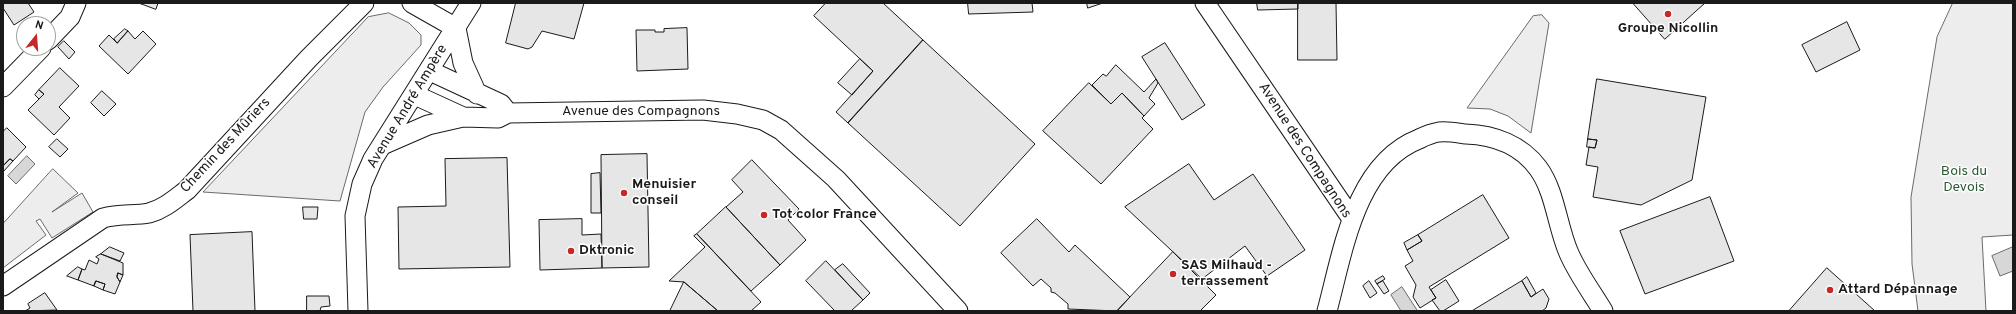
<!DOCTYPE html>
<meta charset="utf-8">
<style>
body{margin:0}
#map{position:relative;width:2016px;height:314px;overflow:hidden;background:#fff;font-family:Overpass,sans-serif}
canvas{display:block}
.frame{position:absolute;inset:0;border:4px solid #1a1a1a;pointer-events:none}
.north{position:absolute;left:16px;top:16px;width:40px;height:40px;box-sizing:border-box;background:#fff;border:1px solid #a3a3a3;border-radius:50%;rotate:17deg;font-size:11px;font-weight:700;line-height:16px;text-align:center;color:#1a1a1a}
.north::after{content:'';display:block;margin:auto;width:14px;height:18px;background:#c62828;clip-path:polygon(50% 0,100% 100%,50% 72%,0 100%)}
</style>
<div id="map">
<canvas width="2016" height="314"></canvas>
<div class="frame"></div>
<div class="north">N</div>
</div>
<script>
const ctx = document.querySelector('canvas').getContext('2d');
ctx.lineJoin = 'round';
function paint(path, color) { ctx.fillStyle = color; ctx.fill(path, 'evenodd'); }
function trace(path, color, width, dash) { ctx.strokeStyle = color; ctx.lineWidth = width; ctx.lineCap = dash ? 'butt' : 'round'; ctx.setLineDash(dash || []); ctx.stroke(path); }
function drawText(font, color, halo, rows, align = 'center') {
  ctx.font = font + ' Overpass,sans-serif'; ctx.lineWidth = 3; ctx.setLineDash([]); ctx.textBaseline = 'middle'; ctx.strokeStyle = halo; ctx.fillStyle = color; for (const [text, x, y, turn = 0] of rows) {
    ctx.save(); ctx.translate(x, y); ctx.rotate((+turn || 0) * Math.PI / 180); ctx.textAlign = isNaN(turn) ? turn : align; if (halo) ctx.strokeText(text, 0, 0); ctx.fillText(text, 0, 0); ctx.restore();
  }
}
const built = new Path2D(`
 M1953,3H2013V235L1982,237L1986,311H1918L1912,264L1911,197L1937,37Z
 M389,13L409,23L421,35V45L383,87L365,112L340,201L203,192L368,17Z
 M1542,15L1549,23L1531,133L1508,116L1490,109L1467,108L1533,16Z
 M53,169L78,193L52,212L82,193L93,212L52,238L40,219L36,221L46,235L3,268V224Z`);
const water = new Path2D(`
 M27,156L35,164L16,184L8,176Z
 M2013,247V271L2000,276L1992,256Z
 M1402,287L1417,310L1415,311H1401L1391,295Z`);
const building = new Path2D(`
 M3,3H28L34,12L14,25L3,8Z
 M139,3H158L156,9Z
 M516,3H584L574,39L542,31L532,47L528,49L506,43Z
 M826,3H883L923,40L848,123L836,112L873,71L814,16Z
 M968,3H1032L1033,12L969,14Z
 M1087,3H1103L1088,8Z
 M1257,3H1298V9L1258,10Z
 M1298,3H1336L1337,60H1298Z
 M1633,3H1705L1665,39Z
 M1847,22L1860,50L1816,72L1802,45Z
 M687,28L688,69L637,71L636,30H655V32H664V29Z
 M125,29L128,31L117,43L114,39Z
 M128,31L135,39L143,31L156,44L128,74L99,46L109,35L117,43Z
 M923,40L1035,144L960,226L848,123Z
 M64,41L75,52L69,59L58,47Z
 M1165,43L1205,105L1182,120L1142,57Z
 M860,59L873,71L852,95L838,83Z
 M1116,65L1144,92L1156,79L1158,83L1149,98L1155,104L1144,116L1122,93L1111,104L1092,85L1103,74L1106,76Z
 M60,68L79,86L59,107L70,118L54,135L28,110L44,94L39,90Z
 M1597,79L1706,97L1692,180L1641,205L1593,197L1598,167L1586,165L1589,147L1595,148L1597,140L1588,139Z
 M1089,83L1111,104L1122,93L1144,116L1142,118L1153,129L1101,184L1043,131Z
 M39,90L44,94L39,99L35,95Z
 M102,91L116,104L104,116L91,103Z
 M7,128L26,147L13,161L10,159L3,166V132Z
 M57,139L68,149L60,157L49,147Z
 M1588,139L1597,140L1595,148L1587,147Z
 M647,154L649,267L602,268L601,155Z
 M507,158L510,267L399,269L398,207L446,206L445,159Z
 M10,159L13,161L3,172V166Z
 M752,160L799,209L788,220L806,240L780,265L726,207L743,192L732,180Z
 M1189,164L1214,200L1253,174L1305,250L1267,276L1245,246L1202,279L1125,207Z
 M600,173L601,213H591V174Z
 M1483,195L1509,238L1429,287L1436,298L1420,308L1413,297L1416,285L1405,266L1413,261L1407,250L1422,241L1418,235Z
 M1710,197L1734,261L1645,294L1620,231Z
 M303,207H318L317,219H304Z
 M726,207L780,265L751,291L697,234Z
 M582,219V235L601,234L602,268L540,270L539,220Z
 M1037,219L1069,252L1075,245L1130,297L1117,311L1068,309V304L1055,293L1051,292V288L1041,279L1033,286L1001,253Z
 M252,232L255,311H193L190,235Z
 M697,234L761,302L751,311H718L684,282L669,281L705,247L694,236Z
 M1418,235L1422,241L1407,250L1404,243Z
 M110,247L124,253L120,261L101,254Z
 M1173,252L1216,295L1200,311H1117Z
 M101,254L123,263V275L118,273L117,277L120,282L115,294L103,290L105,284L96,281L94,286L78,280L82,269L85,270L89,260L97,264L99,259L96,257Z
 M826,261L863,300L851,311H835L806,281Z
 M843,264L870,293L863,300L835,270Z
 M78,267L82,269L78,280L67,276Z
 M1827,268L1875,311H1789Z
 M118,273L123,275L120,282L117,277Z
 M1383,276L1385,279L1377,284L1375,281Z
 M1527,277L1536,293L1531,297L1522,281Z
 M1446,280L1459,301L1443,311H1440L1432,300L1436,298L1431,290Z
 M96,281L105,284L103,290L94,286Z
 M1369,281L1377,293L1370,298L1363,286Z
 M1383,281L1389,291L1384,294L1377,284Z
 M1522,281L1531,297L1543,289L1549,299L1546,308L1542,311H1472Z
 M684,282L718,311H670Z
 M45,293L57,310L25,311L30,308L28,304Z
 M307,296H329L330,306L321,307L320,311H307Z`);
const minor = new Path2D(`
 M412,3L456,28L463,63L477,94
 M1205,3L1352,219
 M48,40L70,17L76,3
 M430,71L501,104L508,113
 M3,87L41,48
 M415,95L463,117
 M382,145L428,125L463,117L498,118L508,113L703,110L737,114L763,120L781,130L836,179L958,311
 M3,286L103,218C120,213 134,216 149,213C164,209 175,199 187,190L309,58L364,3
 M358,311L355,216L362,184L373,159L471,3
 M1327,311C1343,252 1355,164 1419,139C1425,136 1433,133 1439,132C1448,131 1458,133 1466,134C1494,135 1521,145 1538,168C1555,191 1557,225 1568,251C1576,271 1591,291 1603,311`);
const markers = [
 [1668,14,4,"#c62828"],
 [624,193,4,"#c62828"],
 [764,215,4,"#c62828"],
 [571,251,4,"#c62828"],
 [1173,274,4,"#c62828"],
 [1830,290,4,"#c62828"]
];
const poiNames = [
 ["Groupe Nicollin",1668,29,"center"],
 ["Menuisier",632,185],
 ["conseil",632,201],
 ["Tot color France",772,215],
 ["Dktronic",579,251],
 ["SAS Milhaud -",1181,266],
 ["terrassement",1181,282],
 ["Attard Dépannage",1838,290]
];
const streetNames = [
 ["Avenue André Ampère",408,107,-59],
 ["Avenue des Compagnons",641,112],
 ["Chemin des Mûriers",226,146,-47],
 ["Avenue des Compagnons",1304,151,57]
];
const parkNames = [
 ["Bois du",1964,172],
 ["Devois",1964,188]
];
paint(built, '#ededed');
trace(built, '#6a6a6a', 1);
paint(water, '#d7d7d7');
trace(water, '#6a6a6a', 1);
paint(building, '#e6e6e6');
trace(building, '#1a1a1a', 1);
trace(minor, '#1a1a1a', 21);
trace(minor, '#fff', 19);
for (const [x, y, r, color] of markers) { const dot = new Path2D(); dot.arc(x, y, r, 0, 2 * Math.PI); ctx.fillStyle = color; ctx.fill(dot); trace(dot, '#fff', 1.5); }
drawText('bold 14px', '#1a1a1a', '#fff', poiNames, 'left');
drawText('14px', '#1a1a1a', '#fff', streetNames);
drawText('14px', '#2b5a34', '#fff', parkNames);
</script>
